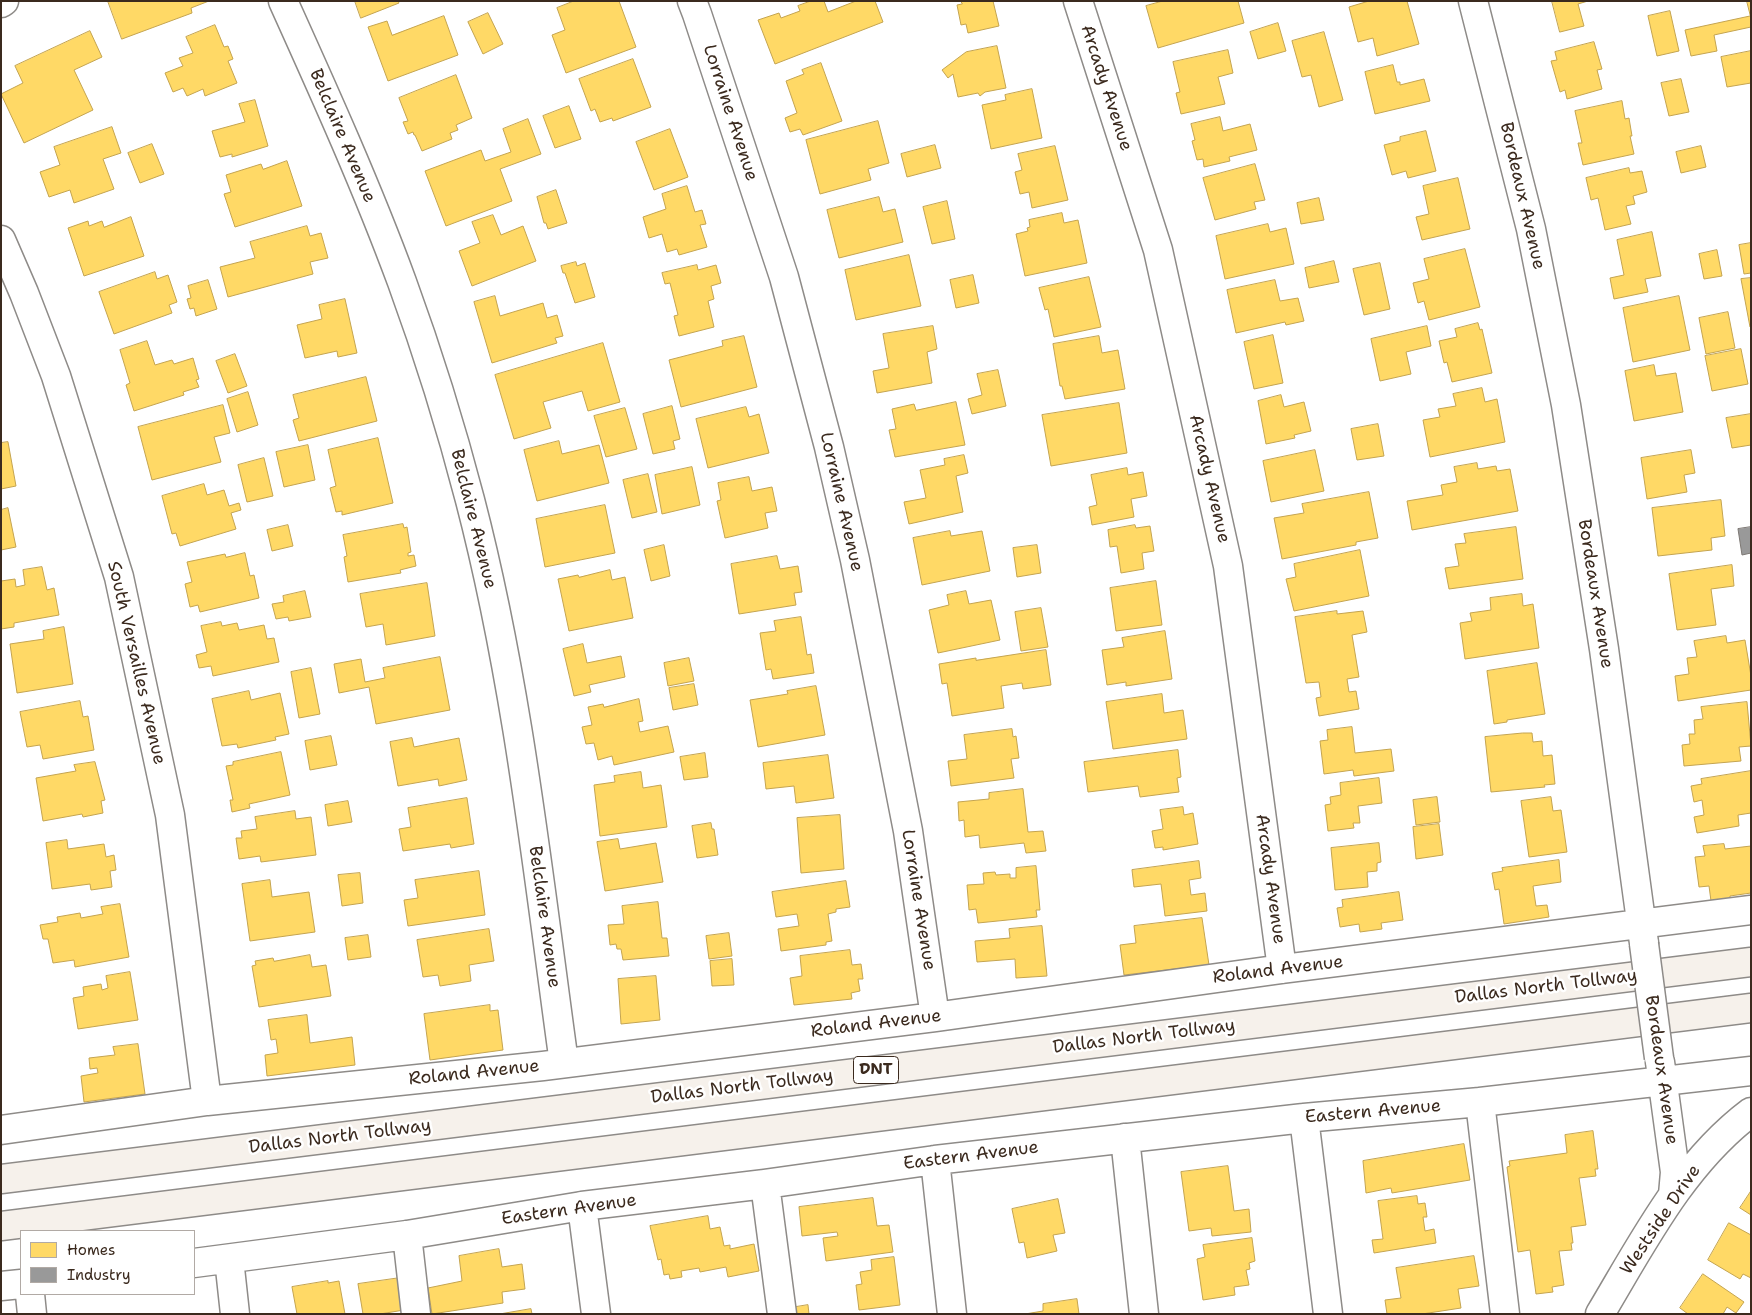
<!DOCTYPE html>
<style>
body{margin:0}
#map{position:relative;width:1752px;height:1315px;overflow:hidden;background:#fff;font-family:"Shantell Sans",sans-serif}
canvas{display:block}
.frame{position:absolute;inset:0;border:2px solid #3b2a1e;pointer-events:none}
.legend{position:absolute;left:20px;top:1230px;width:175px;height:65px;box-sizing:border-box;background:#fff;border:1px solid #b1aaa5;margin:0;padding:6px 9px;list-style:none;font-size:15px;color:#3b2a1e}
.legend li{display:flex;align-items:center;gap:10px;height:25px}
.legend b{width:25px;border:1px solid #b1aaa5}
</style>
<div id="map">
<canvas width="1752" height="1315"></canvas>
<div class="frame"></div>
<ul class="legend">
<li><b style="height:14px;background:#ffd966"></b>Homes</li>
<li><b style="height:14px;background:#999"></b>Industry</li>
</ul>
</div>
<script>
const ctx = document.querySelector('canvas').getContext('2d');
ctx.lineJoin = 'round';
function paint(path, color) { ctx.fillStyle = color; ctx.fill(path, 'evenodd'); }
function trace(path, color, width, dash) { ctx.strokeStyle = color; ctx.lineWidth = width; ctx.lineCap = dash ? 'butt' : 'round'; ctx.setLineDash(dash || []); ctx.stroke(path); }
function drawText(font, color, halo, rows, align = 'center') {
  ctx.font = font + ' "Shantell Sans",sans-serif'; ctx.lineWidth = 5; ctx.setLineDash([]); ctx.textBaseline = 'middle'; ctx.strokeStyle = halo; ctx.fillStyle = color; for (const [text, x, y, turn = 0] of rows) {
    ctx.save(); ctx.translate(x, y); ctx.rotate((+turn || 0) * Math.PI / 180); ctx.textAlign = isNaN(turn) ? turn : align; if (halo) ctx.strokeText(text, 0, 0); ctx.fillText(text, 0, 0); ctx.restore();
  }
}
const homes = new Path2D(`
 M108,1H209L191,8L192,13L122,39Z
 M355,1H398L399,3L361,18Z
 M574,1H619L636,47L566,73L552,35L565,30L557,8Z
 M811,1H824L828,12L856,1H875L883,22L775,64L758,20L779,13L781,18L800,11L798,6Z
 M961,1H993L999,26L968,33L966,24L961,25L957,5L962,4Z
 M1163,1H1238L1244,23L1158,48L1146,6Z
 M1407,1L1419,44L1377,56L1373,38L1358,42L1349,7L1369,1Z
 M1552,1H1588L1578,4L1584,26L1560,32Z
 M1747,1H1751V27L1714,35L1717,51L1691,56L1685,30L1750,16Z
 M1670,11L1679,51L1657,56L1648,16Z
 M488,13L503,44L483,54L468,22Z
 M444,16L458,55L388,81L368,27L387,21L392,35Z
 M1278,23L1286,51L1258,59L1250,32Z
 M215,25L224,47L228,46L233,59L228,61L237,83L205,96L203,89L187,96L183,88L173,92L165,73L183,66L179,58L193,53L186,37Z
 M90,31L102,57L74,70L93,110L24,143L1,94L23,83L15,66Z
 M1324,32L1343,100L1319,107L1311,75L1302,77L1292,41Z
 M1594,42L1602,69L1597,70L1602,89L1567,99L1565,90L1560,92L1551,61L1557,60L1555,52Z
 M997,46L1006,88L985,92L980,96L978,93L958,97L953,74L948,78L942,70L966,52Z
 M1228,50L1233,73L1218,77L1225,104L1181,114L1176,93L1180,92L1173,62Z
 M1751,51V83L1727,87L1721,57Z
 M633,59L651,107L613,121L612,118L600,122L595,109L591,111L579,79Z
 M821,63L842,121L803,135L800,129L790,132L785,118L797,113L786,81L804,74L802,70Z
 M1393,65L1397,82H1400V85L1424,79L1430,101L1375,114L1365,72Z
 M456,75L472,118L456,125L458,130L450,133L452,139L422,151L415,135H414L413,132L408,134L403,122L408,121L399,98Z
 M1681,79L1689,112L1669,116L1661,83Z
 M1032,89L1042,138L991,149L982,105L1006,100L1005,95Z
 M255,100L268,146L232,157V154L220,157L212,131L245,122L239,104Z
 M1622,101L1625,119L1629,118L1632,136H1630L1634,154L1583,165L1578,143H1582L1575,111Z
 M569,106L581,139L555,148L543,116Z
 M1220,117L1223,131L1250,124L1257,150L1229,157L1230,161L1204,167L1203,159L1197,160L1192,141L1195,140L1191,124Z
 M528,119L541,154L500,169L512,201L446,226L425,171L481,150L485,161L511,152L503,129Z
 M878,121L889,163L868,169L871,180L820,194L806,140Z
 M112,127L121,153L103,159L114,189L74,203L70,190L49,197L40,172L60,165L54,147Z
 M670,129L688,177L654,190L636,142Z
 M1426,131L1436,171L1408,178L1406,171L1392,175L1384,145L1400,141V137Z
 M152,144L164,174L140,183L128,153Z
 M935,145L941,168L907,177L901,154Z
 M1055,146L1068,200L1032,208L1029,192L1020,194L1015,172L1022,170L1018,154Z
 M1701,146L1706,167L1681,173L1676,152Z
 M287,161L302,206L235,227L224,194L231,192L226,175L261,164L263,169Z
 M1255,164L1265,200L1254,202L1256,209L1215,220L1203,178Z
 M1629,168L1630,173L1642,171L1647,192L1633,196L1635,204L1626,206L1631,224L1605,230L1598,198L1591,200L1586,178Z
 M1458,178L1470,229L1422,240L1416,217L1429,214L1423,186Z
 M687,186L695,212L702,210L706,224L700,225L707,247L679,255L677,249L667,252L662,234L649,238L643,217L666,209L662,194Z
 M556,190L567,223L548,229L546,223H544L537,197Z
 M879,197L883,212L895,209L903,242L839,258L827,210Z
 M1319,198L1324,220L1301,224L1297,203Z
 M947,201L955,239L932,244L923,207Z
 M1062,213L1064,223L1078,220L1087,263L1025,276L1016,234L1028,231L1027,228L1030,227L1029,220Z
 M493,215L501,235L523,226L536,261L472,286L459,251L480,243L472,222Z
 M131,217L144,256L84,276L68,228L88,221L89,226L102,221L104,227Z
 M1268,224L1270,232L1286,228L1294,264L1225,279L1216,236Z
 M307,226L310,236L321,233L328,258L310,262L313,274L228,297L220,267L255,258L250,242Z
 M1652,232L1661,276L1645,279L1648,292L1614,299L1610,278L1624,275L1617,240Z
 M1751,243V273L1744,274L1739,245Z
 M1465,249L1480,307L1429,320L1424,301L1418,303L1413,283L1429,279L1424,259Z
 M1717,250L1722,276L1704,279L1699,254Z
 M909,255L921,306L856,320L845,270Z
 M1334,261L1339,282L1309,288L1305,268Z
 M576,262L577,266L585,263L595,297L575,303L565,273H563L561,266Z
 M1380,263L1390,309L1364,315L1353,269Z
 M697,265L698,270L716,265L721,283L711,286L714,299L708,301L714,327L679,336L674,316L678,315L670,283L665,284L662,273Z
 M155,272L157,279L168,275L177,302L169,305L172,313L114,334L99,292Z
 M973,275L979,303L956,308L950,280Z
 M1089,277L1101,327L1054,337L1048,309L1045,310L1039,288Z
 M1751,278V327H1750L1741,279Z
 M208,280L217,309L196,316L194,308L190,309L187,299L191,298L188,286Z
 M1275,280L1280,301L1298,298L1304,321L1286,325L1285,322L1236,333L1227,290Z
 M495,296L500,316L543,303L547,318L557,315L563,336L555,338L557,343L492,363L474,302Z
 M1679,296L1690,350L1633,362L1623,308Z
 M345,299L357,353L338,357L337,351L305,358L297,325L322,319L319,305Z
 M1728,312L1735,348L1706,354L1699,318Z
 M1478,323L1480,330L1482,329L1492,373L1452,382L1447,362L1444,363L1439,341L1457,337L1455,329Z
 M933,326L937,349L927,352L932,383L877,393L873,371L889,368L883,334Z
 M1427,326L1431,346L1406,352L1411,374L1380,381L1371,339Z
 M1273,335L1283,383L1254,389L1244,342Z
 M744,336L757,387L681,407L669,360L723,346L722,341Z
 M1099,336L1102,353L1118,350L1125,389L1065,399L1062,386H1060L1053,344Z
 M147,341L155,365L172,360L174,364L193,358L199,379L196,380L199,387L183,392L184,395L134,411L126,385L130,383L120,350Z
 M603,343L620,402L588,411L582,391L543,402L551,428L514,439L495,375Z
 M1741,349L1748,384L1712,391L1705,356Z
 M235,354L247,386L228,393L216,361Z
 M1654,365L1656,376L1676,373L1683,412L1634,421L1625,371Z
 M998,370L1006,406L972,414L968,399L982,395L977,374Z
 M366,377L377,421L299,441L293,420L299,418L293,395Z
 M1482,388L1485,402L1497,399L1505,442L1430,457L1423,420L1440,417L1438,409L1456,406L1453,394Z
 M248,392L258,425L237,432L227,399Z
 M1281,395L1284,407L1304,402L1311,431L1294,435L1295,438L1266,444L1258,401Z
 M956,402L965,445L895,457L889,430L896,429L892,409L914,404L916,410Z
 M1119,403L1127,453L1051,466L1042,415Z
 M223,405L230,433L214,437L221,462L152,480L138,427Z
 M672,406L680,439L673,441L675,449L653,454L643,414Z
 M746,407L749,417L759,414L769,453L708,468L696,419Z
 M625,408L637,449L606,457L594,416Z
 M1751,414V445L1732,448L1726,418Z
 M1378,424L1384,456L1357,460L1351,429Z
 M378,438L393,503L342,515V511L336,512L330,488L336,486L328,450Z
 M559,441L562,454L599,445L609,483L537,501L524,450Z
 M8,442L16,486L1,489V443Z
 M308,445L315,480L284,487L276,452Z
 M1315,450L1324,491L1271,502L1263,461Z
 M1691,450L1695,473L1684,475L1687,492L1647,499L1641,458Z
 M964,455L968,473L956,476L963,512L909,524L904,502L926,498L920,470L945,465L944,459Z
 M264,458L273,496L247,502L238,465Z
 M1477,463L1478,469L1496,466L1497,471L1510,469L1518,511L1412,530L1407,501L1443,495L1441,485L1457,482L1454,467Z
 M692,467L700,505L662,514L655,475Z
 M1127,468L1128,475L1143,472L1147,496L1131,499L1134,517L1092,525L1089,507L1097,505L1091,475Z
 M648,474L657,512L632,518L623,480Z
 M749,477L752,491L772,487L777,511L765,513L768,528L725,538L717,501L721,500L718,483Z
 M204,484L207,495L224,490L229,506L239,503L241,510L231,513L236,529L180,546L176,533L172,534L162,496Z
 M1369,492L1378,538L1356,542V545L1282,559L1274,518L1304,513L1302,504Z
 M1721,500L1725,536L1711,538L1712,550L1658,556L1652,508Z
 M605,505L615,553L545,567L536,519Z
 M8,508L16,547L1,550V510Z
 M403,524L404,528L407,527L411,552L408,553V556L414,555L416,566L400,570L401,573L348,582L344,557L347,556L343,535Z
 M288,525L293,546L272,551L267,530Z
 M1135,525L1136,528L1150,526L1154,551L1142,553L1144,569L1121,573L1117,546L1110,547L1108,530Z
 M1516,527L1523,579L1449,589L1445,568L1459,566L1455,544L1466,543L1464,534Z
 M950,531L951,536L982,531L990,571L922,585L913,538Z
 M664,545L670,576L651,581L644,550Z
 M1037,545L1041,573L1017,577L1013,548Z
 M1360,550L1369,596L1294,611L1286,579L1296,577L1294,564Z
 M245,553L250,576L254,575L259,598L200,612L198,605L190,607L185,584L192,582L187,562L225,554L226,557Z
 M777,556L780,569L798,566L802,592L794,593L796,605L739,614L731,564Z
 M1732,565L1734,586L1711,589L1716,625L1677,630L1669,574Z
 M42,567L47,590L54,588L59,615L14,623V627L1,629V581L15,579L16,587L25,585L23,570Z
 M610,570L612,580L625,577L633,618L569,631L558,579L578,575L579,577Z
 M1156,581L1162,625L1116,631L1110,588Z
 M427,583L435,636L386,645L383,624L366,627L360,594Z
 M305,591L311,617L289,621L288,617L276,619L272,604L284,602L283,596Z
 M966,591L969,604L991,600L1000,640L938,653L929,610L949,605L947,595Z
 M1522,594L1523,606L1533,604L1539,648L1465,659L1460,623L1472,621L1470,613L1491,610L1490,598Z
 M1041,608L1048,647L1021,651L1015,612Z
 M1337,611V614L1363,611L1367,632L1352,635L1359,677L1347,679L1349,692L1356,691L1359,709L1319,716L1316,698L1321,697L1319,682L1306,683L1295,617Z
 M801,617L807,655L811,654L814,673L773,679L771,669L766,670L760,633L776,631L774,621Z
 M221,622L222,626L237,623L239,630L264,625L267,639L274,638L279,662L213,676L211,666L199,668L196,655L207,652L201,626Z
 M64,627L73,684L17,693L10,644L44,639L43,631Z
 M1165,631L1172,679L1126,686V682L1107,685L1102,650L1124,647L1122,638Z
 M1726,636L1727,643L1745,640L1751,676V690L1678,701L1675,676L1689,674L1687,658L1697,657L1694,641Z
 M583,644L587,663L621,656L625,677L589,685L591,692L574,696L563,649Z
 M1046,650L1051,685L1023,689L1022,683L1001,686L1004,708L952,716L947,683L942,684L939,664L976,658V660Z
 M440,657L450,710L376,724L369,687L339,693L334,664L361,659L365,682L385,678L383,668Z
 M689,658L694,681L668,686L664,663Z
 M1537,663L1545,714L1507,720V722L1494,724L1487,671Z
 M311,668L320,714L299,718L291,672Z
 M694,684L698,705L673,710L669,688Z
 M816,686L825,735L758,747L750,700L788,694L787,691Z
 M249,691L251,700L280,693L289,734L275,737L276,740L238,748L237,744L222,746L212,699Z
 M1162,694L1164,713L1183,710L1187,739L1113,749L1106,702Z
 M639,699L643,721L638,722L640,732L668,726L674,752L614,765L612,756L598,760L594,743L586,744L582,727L592,725L588,707L603,704L604,707Z
 M80,701L83,717L88,716L94,750L43,759L40,745L27,747L20,712Z
 M1747,702L1751,746L1739,747L1741,761L1684,766L1682,745L1690,744L1689,734H1695L1694,720L1703,719L1701,707Z
 M1352,727L1355,753L1391,749L1394,771L1354,776L1353,770L1324,774L1320,741L1328,740L1327,730Z
 M1012,729L1013,737L1016,736L1019,758L1011,759L1014,778L951,786L948,761L967,759L964,735Z
 M1523,733H1532L1533,742L1542,741L1543,756L1552,755L1555,784L1544,785L1545,787L1491,792L1485,737Z
 M331,736L337,765L310,770L305,741Z
 M412,738L414,747L459,738L467,780L439,786L438,779L398,786L390,742Z
 M1178,750L1181,777L1177,778L1179,792L1140,797L1138,786L1088,792L1084,762Z
 M281,752L290,795L249,804L250,808L232,812L230,800H233L226,766L233,765V762Z
 M705,753L708,777L684,780L680,757Z
 M828,755L834,798L796,803L794,786L766,789L763,763Z
 M95,762L105,800L101,801L103,813L83,817L82,814L43,821L36,778L76,771L74,765Z
 M1751,771V813L1738,815L1739,826L1697,833L1694,817L1704,815L1702,800L1694,802L1691,786L1702,784L1701,779Z
 M641,772L643,788L661,785L667,827L600,836L594,785L615,782L614,776Z
 M1379,778L1382,803L1358,806L1360,823H1353L1354,828L1328,831L1325,805L1331,804L1330,797L1341,795L1340,783Z
 M1023,789L1028,832L1043,831L1046,851L1026,853L1024,843L980,848L979,835L965,837L964,820L959,821L958,802L989,799V793Z
 M1437,797L1440,822L1416,825L1413,800Z
 M1551,797L1553,811L1561,810L1567,852L1529,857L1521,801Z
 M467,798L474,844L451,848L450,844L403,851L399,829L411,827L408,808Z
 M348,801L352,822L328,826L325,805Z
 M1183,807L1184,815L1193,813L1198,844L1163,850V847L1155,848L1152,831L1163,829L1160,810Z
 M295,811L296,819L311,817L316,855L261,862L260,856L239,859L236,838H242L241,831L257,829L255,817Z
 M840,815L844,869L801,873L797,818Z
 M711,823L712,829H714L718,855L697,858L692,826Z
 M1439,824L1443,855L1416,859L1413,827Z
 M618,839L620,849L656,843L663,882L605,891L597,842Z
 M67,840L68,849L104,844L106,857L114,855L116,870L110,871L112,887L91,890L90,884L52,889L46,843Z
 M1379,843L1381,862L1377,863V871L1367,872L1368,887L1335,890L1331,848Z
 M1724,844L1725,849L1751,846V893L1730,896V899L1711,901L1709,886L1699,887L1695,857L1705,856L1703,846Z
 M1559,860L1561,882L1533,886L1536,906L1547,905L1549,917L1504,924L1499,889L1495,890L1492,873L1503,871L1502,868Z
 M1199,861L1201,878L1189,880L1191,895L1205,893L1207,911L1165,916L1161,884L1134,887L1132,870Z
 M1036,866L1040,910H1036L1037,917L978,923L976,909L969,910L967,885L984,884L983,873L995,872L996,875L1010,874V878H1016V868Z
 M479,871L485,915L408,926L404,900L418,898L415,880Z
 M360,873L363,903L342,906L338,875Z
 M270,880L272,897L309,892L315,932L250,941L242,884Z
 M846,881L850,907L836,909V912L828,914L832,941L826,942V945L781,951L778,929L799,926L797,914L776,917L772,892Z
 M1399,892L1403,920L1381,923L1382,929L1360,932L1359,924L1340,927L1337,908L1343,907L1342,900Z
 M658,902L662,938H667L669,956L623,960L621,949H617L616,944L610,945L608,925L624,924L622,906Z
 M120,904L129,957L75,967L74,960L53,963L48,939H43L40,925L58,922L57,917L80,913L81,918L103,914L101,907Z
 M1202,918L1209,965L1124,975L1120,945L1136,943L1134,926Z
 M1042,926L1047,976L1016,978L1015,959L977,962L975,941L1010,938L1009,929Z
 M489,929L494,961L469,965L471,981L440,986L438,975L423,977L417,940Z
 M729,933L732,956L709,959L706,936Z
 M368,935L371,957L348,960L345,938Z
 M850,950L852,965L861,964L863,979H858L860,991L851,993L852,999L794,1005L790,978L802,976L800,956Z
 M310,955L312,967L326,965L331,996L259,1007L252,966L256,965L255,961L273,958L274,961Z
 M732,959L734,985L712,986L710,961Z
 M130,972L138,1020L78,1029L73,998L84,996L83,987L101,984L102,990L108,988L106,976Z
 M656,976L660,1020L621,1024L618,979Z
 M490,1005V1011L498,1010L503,1050L430,1060L424,1014Z
 M307,1015L310,1043L352,1037L355,1065L267,1076L265,1055L278,1053L276,1039L271,1040L268,1020Z
 M138,1044L145,1094L84,1102L81,1076L98,1073L97,1068L90,1069L89,1058L115,1055L113,1047Z
 M1593,1131L1598,1169H1595L1596,1176L1579,1178L1586,1225L1571,1227L1573,1243H1571L1572,1250L1559,1251L1564,1285L1552,1287L1553,1292L1536,1294L1530,1250L1518,1252L1507,1167L1510,1166L1509,1161L1567,1153L1565,1135Z
 M1464,1144L1470,1180L1392,1193L1391,1188L1366,1193L1363,1161Z
 M1228,1166L1234,1211L1249,1209L1251,1232L1212,1236L1211,1228L1189,1231L1181,1172Z
 M1751,1191V1215L1740,1208Z
 M1417,1196L1418,1204L1425,1203L1427,1217H1423L1425,1231L1434,1229L1436,1243L1374,1253L1372,1240L1383,1239L1378,1201Z
 M873,1198L877,1226L889,1225L893,1252L826,1261L823,1238L838,1236L837,1232L802,1236L799,1207Z
 M1058,1199L1065,1233L1053,1235L1057,1251L1027,1258L1024,1242L1019,1243L1012,1209Z
 M708,1216L710,1229L720,1227L724,1246L730,1245V1249L754,1244L759,1271L728,1277L726,1267L700,1272L699,1268L681,1271L682,1277L670,1279L669,1274L664,1275L661,1259L658,1260L650,1226Z
 M1729,1223L1751,1235V1278L1743,1274L1740,1279L1708,1260Z
 M1252,1238L1255,1261L1249,1263L1250,1269L1246,1270L1249,1285L1234,1287L1235,1295L1203,1300L1197,1259L1205,1257L1203,1245Z
 M499,1249L502,1267L522,1264L525,1289L502,1292L503,1303L432,1314L428,1288L462,1281L459,1256Z
 M1474,1256L1479,1286L1458,1289L1461,1308L1422,1314H1387L1385,1300L1401,1298L1396,1268Z
 M894,1257L900,1305L859,1310L856,1285L862,1284L860,1272L872,1270L871,1260Z
 M1703,1274L1744,1302L1736,1313L1727,1307L1723,1314H1688L1680,1308Z
 M400,1278L404,1310L380,1314H363L358,1284Z
 M328,1281V1283L339,1281L345,1314H297L292,1287Z
 M1077,1299L1079,1314H1025L1043,1311V1304Z
 M808,1305L809,1314H785L784,1309Z
 M531,1309L532,1314H500Z`);
const industry = new Path2D(`
 M1751,527V553L1742,555L1738,529Z`);
const minor = new Path2D(`
 M283,1C325,94 367,187 402,282C428,353 451,427 470,500C518,684 538,875 564,1063
 M692,1L697,14L784,277L829,447L855,560L908,831L935,1017
 M1078,1L1158,250L1228,566L1282,969
 M1473,1L1531,229L1566,405L1604,649L1644,943
 M1,3L4,1
 M1,240L24,293L56,376L119,577L170,815L207,1101
 M1660,1062L1675,1172L1673,1195
 M1480,1102L1505,1314
 M1304,1118L1328,1314
 M1,1130L207,1101L543,1066L935,1017L1282,969L1751,910
 M1125,1138L1144,1314
 M935,1160L952,1314
 M765,1184L782,1314
 M582,1206L596,1314
 M407,1235L416,1314
 M229,1259L235,1314
 M194,1263L407,1235L582,1206L765,1184L935,1160L1304,1118L1480,1102L1751,1071
 M1,1286L21,1284
 M30,1294L32,1314
 M1600,1314C1643,1242 1683,1163 1751,1112`);
const highway = new Path2D(`
 M1,1179L1751,962
 M1,1226L1751,1008`);
const minorBridge = new Path2D(`
 M1644,944L1659,1058`);
const shields = [
 [876,1070,45]
];
const shieldNames = [
 ["DNT",876,1070]
];
const streetNames = [
 ["Arcady Avenue",1106,88,72],
 ["Lorraine Avenue",730,113,72],
 ["Belclaire Avenue",342,136,67],
 ["Bordeaux Avenue",1522,196,77],
 ["Arcady Avenue",1209,479,77],
 ["Lorraine Avenue",841,502,77],
 ["Belclaire Avenue",473,519,76],
 ["Bordeaux Avenue",1595,594,81],
 ["South Versailles Avenue",136,663,77],
 ["Arcady Avenue",1270,879,82],
 ["Lorraine Avenue",918,900,81],
 ["Belclaire Avenue",544,917,82],
 ["Roland Avenue",1278,970,-7],
 ["Dallas North Tollway",1546,987,-7],
 ["Roland Avenue",876,1024,-7],
 ["Dallas North Tollway",1144,1037,-7],
 ["Bordeaux Avenue",1661,1070,82],
 ["Roland Avenue",474,1073,-6],
 ["Dallas North Tollway",742,1087,-7],
 ["Eastern Avenue",1373,1112,-5],
 ["Dallas North Tollway",340,1137,-7],
 ["Eastern Avenue",971,1156,-7],
 ["Eastern Avenue",569,1210,-8],
 ["Westside Drive",1661,1220,-56]
];
paint(homes, '#ffd966');
trace(homes, '#c4a450', 1);
paint(industry, '#999');
trace(industry, '#7d7874', 1);
trace(minor, '#8e8b88', 31);
trace(highway, '#8e8b88', 31);
trace(minor, '#fff', 28);
trace(highway, '#f6f1eb', 28);
trace(minorBridge, '#8e8b88', 31, []);
trace(minorBridge, '#fff', 28);
for (const [x, y, w] of shields) { const box = new Path2D(); box.roundRect(x - w / 2, y - 13.5, w, 27, 4); ctx.fillStyle = '#fff'; ctx.fill(box); trace(box, '#3b2a1e', 1); }
drawText('bold 16px', '#3b2a1e', null, shieldNames);
drawText('18px', '#3b2a1e', '#fff', streetNames);
</script>
